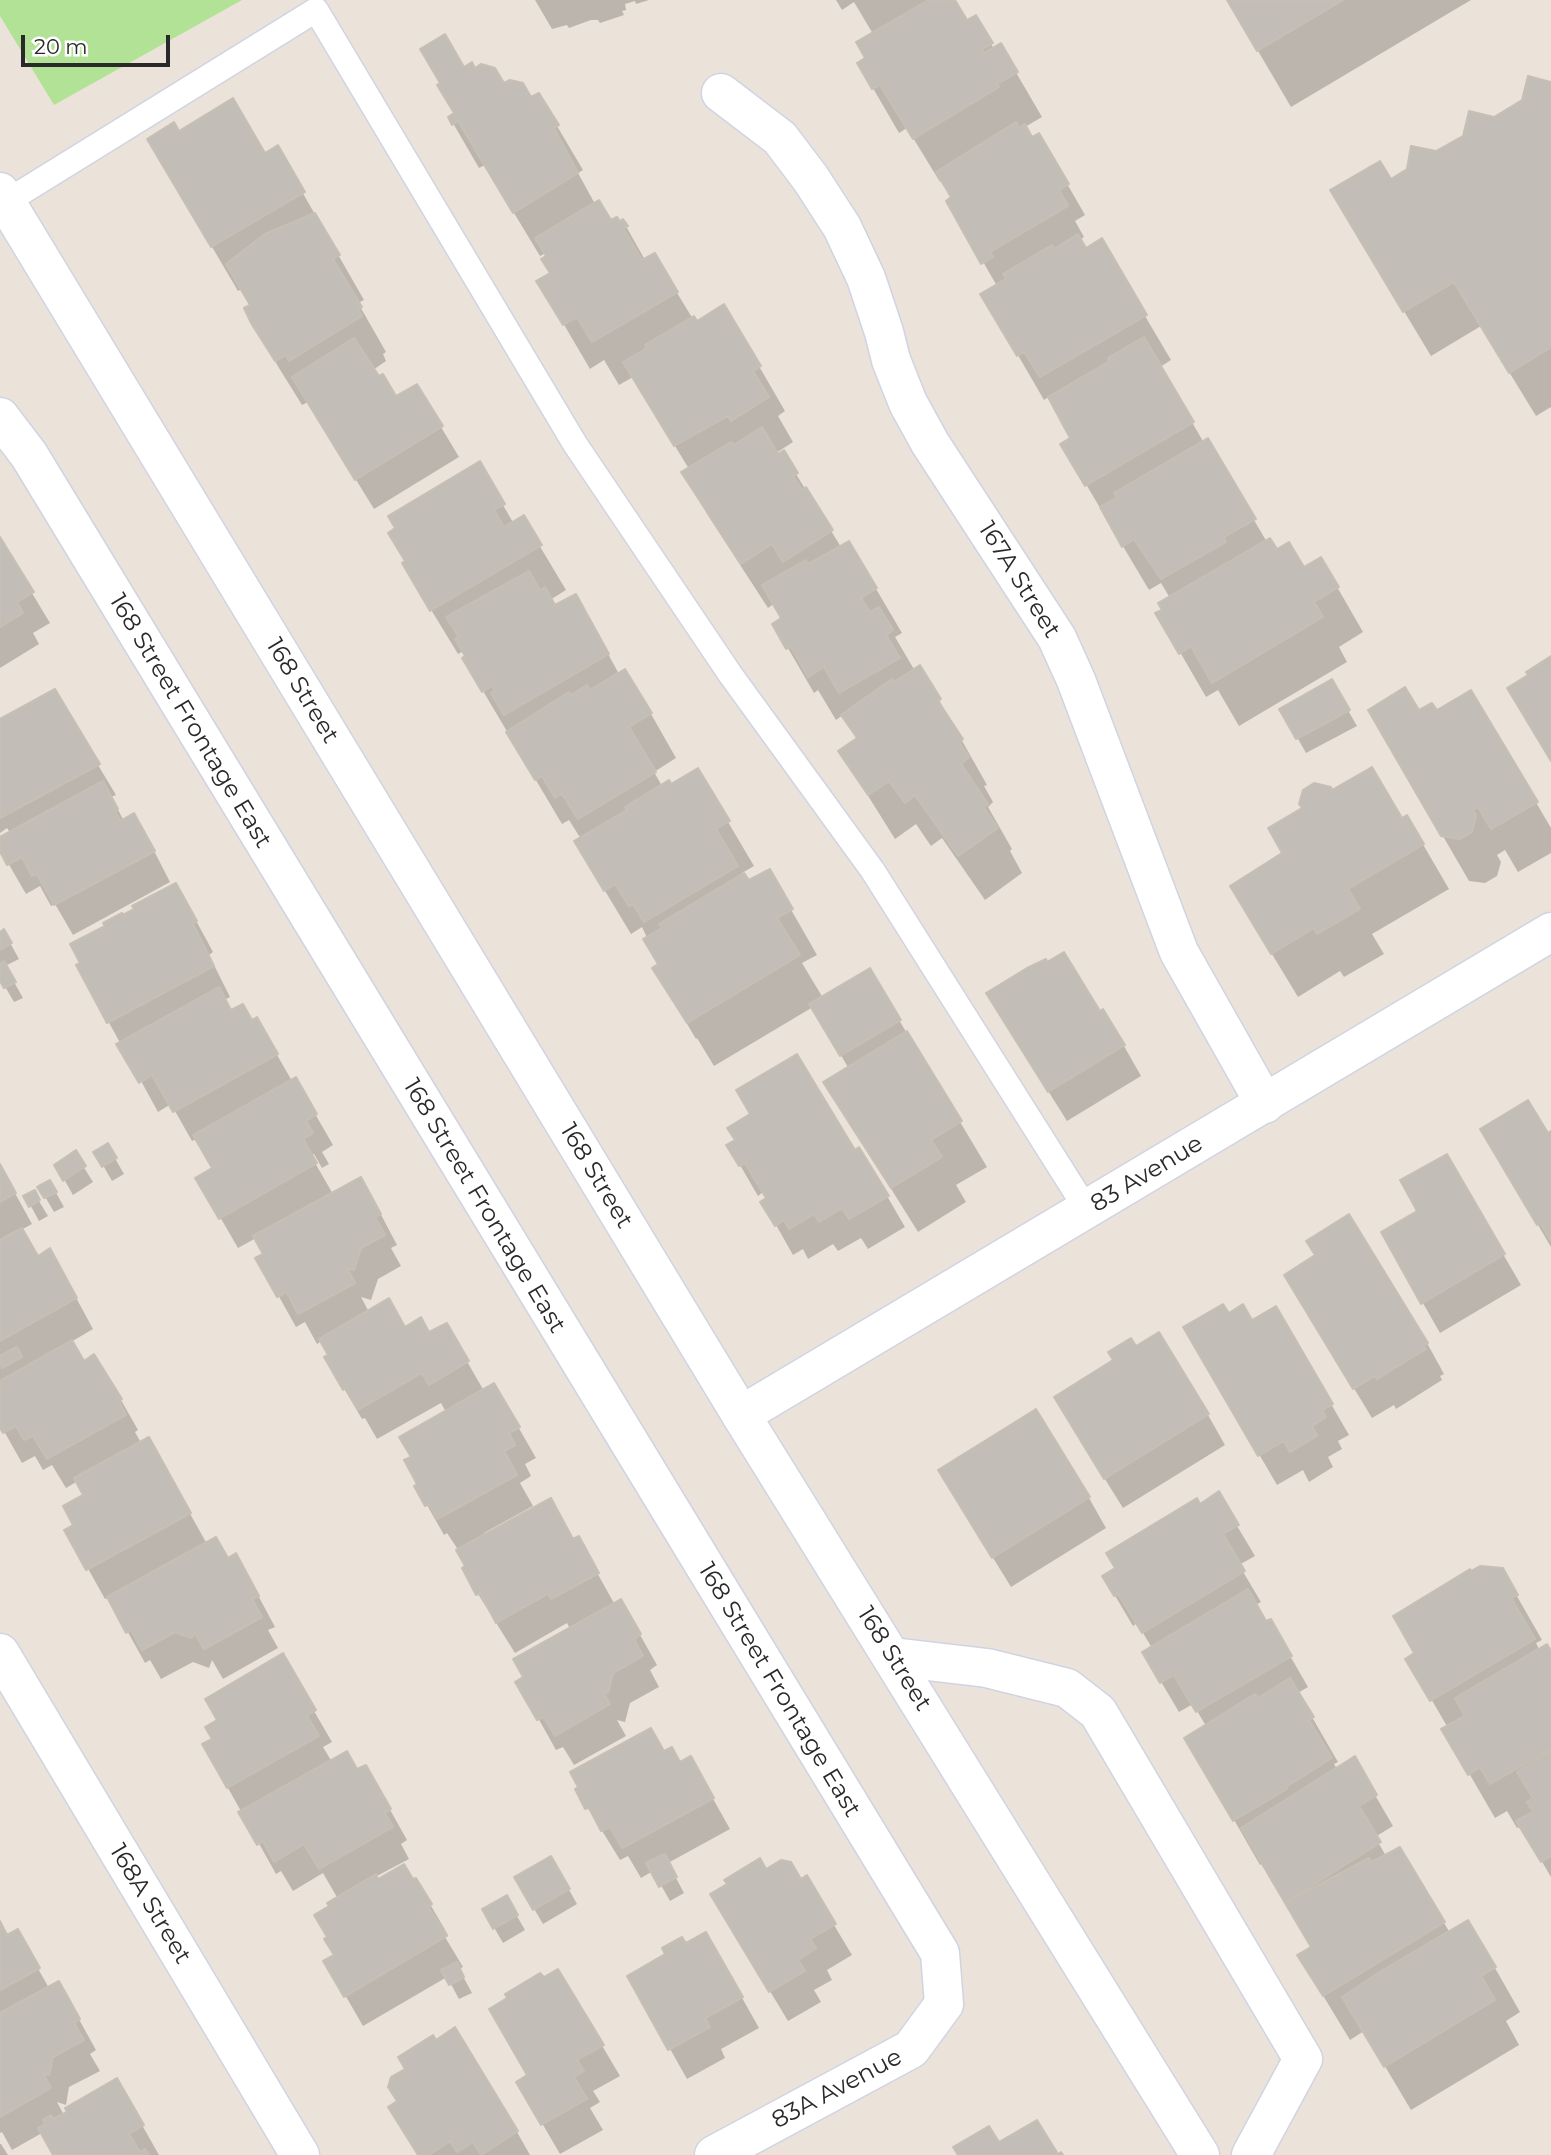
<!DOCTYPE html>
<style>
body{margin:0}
#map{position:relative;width:1551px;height:2155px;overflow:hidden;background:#ebe3da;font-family:Montserrat,sans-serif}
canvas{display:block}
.scale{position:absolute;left:21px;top:35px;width:149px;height:32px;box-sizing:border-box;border:4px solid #292929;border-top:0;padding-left:9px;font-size:21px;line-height:24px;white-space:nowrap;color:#292929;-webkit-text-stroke:5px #fff;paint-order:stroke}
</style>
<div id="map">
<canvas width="1551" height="2155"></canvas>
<div class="scale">20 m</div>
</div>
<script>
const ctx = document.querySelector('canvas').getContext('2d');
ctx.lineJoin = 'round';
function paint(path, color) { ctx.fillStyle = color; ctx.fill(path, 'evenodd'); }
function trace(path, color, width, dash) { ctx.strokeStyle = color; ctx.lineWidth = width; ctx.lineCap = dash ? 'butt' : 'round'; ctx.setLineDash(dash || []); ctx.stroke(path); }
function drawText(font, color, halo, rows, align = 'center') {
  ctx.font = font + ' Montserrat,sans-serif'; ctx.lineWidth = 7; ctx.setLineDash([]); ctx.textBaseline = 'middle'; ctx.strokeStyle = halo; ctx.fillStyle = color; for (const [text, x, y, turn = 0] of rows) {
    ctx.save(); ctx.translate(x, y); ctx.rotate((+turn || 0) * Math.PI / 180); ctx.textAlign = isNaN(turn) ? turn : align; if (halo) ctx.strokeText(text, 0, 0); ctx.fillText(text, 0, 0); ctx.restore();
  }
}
const green = new Path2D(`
 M0,0H242L54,105L0,16Z`);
const shadow = new Path2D(`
 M535,0H649L636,4L635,1L625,4L626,10L622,11L624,15L600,23L598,20H591L569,28L567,25L552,29Z
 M836,0H954L966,22L975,17L994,49L1000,45L1042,117L1025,127L1032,139L1039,135L1085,215L1075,221L1084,237L1079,240L1085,250L1145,316L1171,360L1160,367L1204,443L1207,441L1267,542L1303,569L1321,559L1363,632L1339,647L1347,662L1239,726L1218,690L1206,697L1158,614L1165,611L1170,598L1161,583L1149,590L1062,444L1072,439L1050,396L1044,400L983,295L997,286L948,201L953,198L943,180L940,182L907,128L899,133L859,64L867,59L873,34L854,2L842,10Z
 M1228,0H1471L1291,107Z
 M463,69L475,70L530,99L557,126L583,170L578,173L595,204L610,222L619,223L623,221L645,260L654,255L696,324L724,306L785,411L778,416L793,442L776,453L796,474L841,547L849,543L902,633L895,637L915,671L939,700L987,785L984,786L993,802L988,807L1012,849L1010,851L1022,873L985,900L942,838L931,846L916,824L895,839L840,751L858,740L843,715L836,720L818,690L814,693L774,624L784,619L775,603L768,608L709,517L683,473L689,469L633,377L619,385L604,360L590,369L539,282L552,274L546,253L540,256L485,165L479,168L450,118L456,114Z
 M1551,83V407L1536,416L1481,326L1431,356L1358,235L1390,181Z
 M179,134L265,155L277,148L364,300L358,303L386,352L383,354L386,361L373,370L396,399L441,427L459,457L374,509L308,402L302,405L279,368L252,322V306L242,289L238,291L175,184Z
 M479,464L514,524L523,518L566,590L550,600L555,607L601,641L619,674L651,714L676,758L654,772L662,786L728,822L754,866L742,873L748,883L769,871L817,955L802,963L823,998L869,970L987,1167L956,1185L966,1202L918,1232L825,1083L849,1069L813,1007L714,1066L697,1038L696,1039L654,968L660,965L642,927L631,934L602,886L581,839L569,820L562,824L464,659L467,657L464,651L458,654L430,608Z
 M0,540L50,623L33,633L39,644L0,668Z
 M1331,681L1357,726L1306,753L1281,709Z
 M1471,692L1551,828V853L1518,872L1505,850L1497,855L1501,862L1497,876L1485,883L1469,881L1370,710L1436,712Z
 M0,721L98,765L116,795L111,797L124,821L151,845L170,882L73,935L55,904L51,906L40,886L26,894L0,849V839L11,834L7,828L0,833Z
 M1332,792L1401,820L1407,817L1449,889L1372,934L1384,954L1344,977L1340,971L1298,997L1258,931L1285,854Z
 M193,915L213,952L209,955L230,997L224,1000L231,1012L252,1023L257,1020L292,1081L295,1079L333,1145L322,1152L329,1164L322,1168L314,1154L311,1156L333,1194L378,1209L397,1245L391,1248L401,1266L378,1279L371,1300L361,1297L369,1312L405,1329L429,1335L446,1325L484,1391L494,1385L536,1458L525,1464L531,1476L520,1483L533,1506L484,1533L486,1536L573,1541L595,1569L615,1605L621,1601L657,1665L650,1670L659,1687L630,1703L625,1722L617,1720L626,1736L574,1765L563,1747L556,1750L518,1682L570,1629L567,1623L515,1653L478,1594L457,1548L447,1533L444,1535L427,1505L413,1458L446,1412L441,1403L377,1439L365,1418L362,1419L326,1358L330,1356L322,1341L317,1344L305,1322L296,1327L258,1259L265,1255L256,1238L238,1248L198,1179L215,1169L197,1139L192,1141L171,1104L158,1112L78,966L122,917Z
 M4,932L19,959L5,966L23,998L14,1002L0,978V934Z
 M1099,1013L1124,1046L1141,1076L1067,1121L1006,1024Z
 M1551,1133V1247L1508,1174Z
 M108,1146L124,1174L112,1181L96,1153Z
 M729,1146L854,1152L887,1196L905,1227L868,1249L861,1238L838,1251L833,1244L808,1259L803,1249L793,1255L763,1202L768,1199L763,1192L758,1196Z
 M75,1153L93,1182L73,1195L56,1165Z
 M1446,1156L1521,1285L1440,1333L1383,1233L1420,1212Z
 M0,1166L32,1224L21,1230L38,1258L67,1281L93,1329L71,1342L83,1363L121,1400L138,1430L135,1432L141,1443L165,1469L207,1544L253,1586L275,1627L268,1630L278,1648L223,1679L212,1660L209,1668L193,1662L161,1679L150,1660L145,1663L109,1598L105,1599L67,1531L76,1526L86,1496L78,1481L66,1488L52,1465L43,1470L35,1456L22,1463L0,1424Z
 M50,1182L64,1207L54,1212L40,1188Z
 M34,1193L48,1216L39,1221L26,1197Z
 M1304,1306L1427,1343L1444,1374L1440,1376L1442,1380L1396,1409L1394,1405L1372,1418Z
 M1276,1309L1349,1435L1338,1441L1342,1449L1328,1457L1333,1467L1309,1482L1303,1470L1277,1485L1185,1327L1228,1315L1251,1322Z
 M1136,1348L1208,1415L1225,1445L1123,1508L1073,1428Z
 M1218,1494L1255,1556L1239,1565L1261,1602L1255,1605L1266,1624L1270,1621L1308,1687L1298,1693L1338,1762L1334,1764L1337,1769L1354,1759L1393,1826L1375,1837L1386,1856L1400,1849L1450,1933L1495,1968L1520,2012L1506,2021L1519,2045L1411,2110L1364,2031L1350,2040L1299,1956L1312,1946L1263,1863L1260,1865L1187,1738L1206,1726L1193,1704L1179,1712L1144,1653L1152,1648L1137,1623L1133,1626L1104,1577Z
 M1089,1498L1106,1528L1011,1587L958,1501Z
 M1502,1570L1542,1640L1536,1643L1540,1651L1551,1654V1877L1521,1826L1517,1828L1507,1811L1495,1818L1444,1730L1448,1728L1408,1659Z
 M282,1656L332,1742L323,1747L332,1762L357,1771L366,1767L407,1840L401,1844L409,1859L375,1877L377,1881L416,1880L448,1935L445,1937L463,1967L459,1969L472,1993L459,1999L447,1977L363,2026L326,1962L336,1956L329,1938L331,1907L338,1899L323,1873L293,1891L281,1871L276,1874L204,1745L214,1740L219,1721Z
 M664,1753L680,1765L690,1758L730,1829L668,1863L684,1893L670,1901L653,1871L641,1878L628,1856L620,1860L577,1790Z
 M551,1858L577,1904L543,1924L516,1878Z
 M766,1871L801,1881L834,1925L852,1955L827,1970L832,1980L814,1990L821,2002L788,2021L730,1925Z
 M506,1897L525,1930L503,1943L484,1910Z
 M0,1924L7,1937L17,1932L49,1988L76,2014L96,2050L90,2054L100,2071L69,2087L66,2105L57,2102L64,2115L117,2081L159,2155H55L42,2133L12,2150L2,2132L0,2133Z
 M685,1946L723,1964L759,2028L721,2049L725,2058L687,2079L629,1976Z
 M558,1971L620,2076L593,2091L600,2102L590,2108L603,2130L560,2154L518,2082L529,2076L509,1998Z
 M454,2030L517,2132L530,2155H418L399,2102L435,2042Z
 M0,2144H1L8,2155H0Z`);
const building = new Path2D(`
 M929,0H955L967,20L976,15L993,43L982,49L984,53L1001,43L1018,72L997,84L999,87L913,139L880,85L872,89L857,63L865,58L856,42Z
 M1227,0H1343L1257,51Z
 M445,34L464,67L472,62L475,68L481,64L495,68L504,83L510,80L523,83L531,97L539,93L559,125L554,128L578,173L513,213L458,121L452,125L448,117L454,113L437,85L440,83L420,49Z
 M1528,76L1551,82V347L1509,373L1454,282L1403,312L1330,190L1380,161L1391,179L1407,169L1411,146L1436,151L1463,136L1469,111L1494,117L1522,100Z
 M233,98L265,153L278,145L305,192L211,247L147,139L174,122L179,131Z
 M1016,122L1019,128L1025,124L1032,137L1039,133L1069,184L1059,190L1068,206L990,252L993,257L981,264L946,201L951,197L936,172Z
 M599,200L611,220L617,217L620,221L623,219L628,226L623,228L642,260L655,253L678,292L592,342L577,317L563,325L536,281L550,273L541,259L546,256L535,238Z
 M315,213L340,255L333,259L362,307L358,309L362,316L289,361L286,355L275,361L251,323L244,308L250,305L226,264L265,234Z
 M1078,234L1086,248L1102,238L1147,315L1040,377L1024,352L1017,356L980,294L1006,279L1003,274L1052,245L1054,249Z
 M724,304L761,366L753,371L769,397L731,421L728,416L674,446L623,362L647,348L645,345L694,316L697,321Z
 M1144,337L1194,422L1085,486L1060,444L1070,438L1048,397L1110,361L1108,358Z
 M354,338L379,376L383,374L396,396L417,384L443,426L355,480L292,377Z
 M762,427L778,454L784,450L798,473L793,476L802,490L806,487L833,530L783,562L772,544L741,564L681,472L731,442L734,445Z
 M1208,438L1256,519L1224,537L1226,542L1161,579L1134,539L1122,547L1100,507L1117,498L1114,493Z
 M480,461L505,504L494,510L504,527L524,515L542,545L430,611L402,563L405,561L388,533L395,528L388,516Z
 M0,537L34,592L17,602L23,613L0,627Z
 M1270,538L1277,549L1289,542L1304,567L1321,557L1339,587L1314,602L1323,617L1212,683L1191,646L1179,654L1155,613L1162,610L1158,603Z
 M849,541L877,588L861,598L870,612L879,607L893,630L886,635L900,658L839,693L824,667L808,677L791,647L786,649L772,624L781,618L762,585L806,560L808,564Z
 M529,571L540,590L545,587L555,605L576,594L609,654L504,715L491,693L495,691L492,686L482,692L462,658L465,656L455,639L459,637L446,617Z
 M1551,656V761L1507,688L1528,675L1526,672Z
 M920,665L941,699L938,701L963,739L959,742L969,757L961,764L988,804L983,807L998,828L958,856L915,795L905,803L889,781L868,795L838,751L857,738L841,715L892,679L894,682Z
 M625,669L652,713L629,727L656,772L578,819L562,794L555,798L542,776L535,780L506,732L569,692L571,695L587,685L590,690Z
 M1332,679L1350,710L1296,739L1279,709Z
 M1405,687L1419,710L1432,703L1437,710L1471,690L1538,802L1491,829L1478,807L1473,810L1476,816L1472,832L1459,839L1441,836L1368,710Z
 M55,689L100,764L0,818V719Z
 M1372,767L1402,818L1407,815L1424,844L1348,889L1360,909L1317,934L1314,928L1271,954L1230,886L1282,853L1268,828L1302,808L1299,804L1303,790L1314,783L1331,787L1332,790Z
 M698,768L730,821L716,829L738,866L644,922L633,904L629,906L615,884L604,891L574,841L627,810L625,807L669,780L671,784Z
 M103,781L118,809L115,811L120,821L134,813L155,851L54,905L37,874L32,876L22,857L7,865L0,852V837Z
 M770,869L793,909L777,918L800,955L687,1023L652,968L658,964L643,939L662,928L659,924L744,873L749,880Z
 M176,883L197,921L193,924L214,966L107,1023L76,965L80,963L70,944L105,926L103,923L122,913L123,915L134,909L132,906Z
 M4,929L12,943L0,950V932Z
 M1064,952L1100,1011L1103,1009L1125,1045L1048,1092L986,993L1027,968L1046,959L1047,962Z
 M4,961L16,982L4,988L0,981V964Z
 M870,968L901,1020L840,1056L809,1004Z
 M219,987L231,1010L243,1004L252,1020L257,1017L278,1054L173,1112L152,1075L139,1083L116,1044Z
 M907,1031L962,1121L931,1140L942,1157L891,1188L823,1082Z
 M797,1054L855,1150L859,1147L889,1196L849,1219L842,1208L819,1222L814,1214L789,1229L784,1220L775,1226L760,1202L766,1198L745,1163L739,1166L726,1145L735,1140L727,1128L750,1114L736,1090Z
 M296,1077L317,1114L306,1121L313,1133L303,1139L317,1163L219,1219L195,1178L212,1168L193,1135Z
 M1528,1100L1548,1133L1551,1131V1241L1540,1223L1537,1225L1480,1129Z
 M108,1143L117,1158L102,1167L93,1152Z
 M76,1150L86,1166L63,1181L54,1165Z
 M1447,1154L1505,1254L1421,1304L1381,1232L1417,1211L1400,1180Z
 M0,1164L16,1193L0,1202Z
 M361,1177L381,1214L375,1217L385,1235L361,1248L354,1270L347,1268L355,1283L298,1314L287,1292L277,1297L255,1258L263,1254L253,1236Z
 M50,1180L57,1192L44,1198L37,1187Z
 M35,1190L40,1200L29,1207L23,1196Z
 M1349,1214L1428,1343L1423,1346L1426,1349L1377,1379L1375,1376L1353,1389L1284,1275L1315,1255L1306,1241Z
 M22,1228L38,1256L50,1248L77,1298L0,1341V1240Z
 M389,1298L405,1327L421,1317L429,1332L447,1323L469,1361L429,1385L422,1373L358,1410L346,1388L343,1390L324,1357L328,1355L319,1339Z
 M1223,1304L1229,1313L1243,1304L1252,1320L1276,1306L1333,1404L1322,1410L1326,1417L1312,1426L1317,1436L1290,1452L1284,1441L1258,1456L1183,1327Z
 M1159,1332L1209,1414L1104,1479L1054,1397L1113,1360L1108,1352L1131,1338L1136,1346Z
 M72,1340L84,1361L94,1354L122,1399L119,1401L126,1415L47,1459L33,1436L24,1440L16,1426L3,1433L0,1428V1381Z
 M17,1347L22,1357L2,1368L0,1356Z
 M494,1383L520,1427L509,1433L515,1445L504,1451L517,1475L437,1519L429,1504L425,1506L414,1486L417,1484L404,1460L411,1457L399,1437Z
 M1036,1409L1090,1497L992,1558L938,1470Z
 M149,1437L191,1513L86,1570L64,1530L73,1525L63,1506L83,1495L74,1478Z
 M1219,1491L1239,1525L1223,1534L1245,1571L1142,1633L1118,1594L1114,1596L1102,1576L1115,1568L1106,1553L1197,1498L1200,1504Z
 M551,1498L573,1539L579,1536L599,1573L551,1599L548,1594L496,1623L480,1593L476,1595L462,1568L465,1566L456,1550Z
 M216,1537L228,1558L236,1553L259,1596L252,1599L262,1617L204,1649L194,1632L192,1638L175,1632L142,1650L131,1630L126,1633L107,1597Z
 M1480,1566L1503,1568L1518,1595L1511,1598L1535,1639L1430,1701L1405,1659L1414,1653L1393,1616L1470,1569L1471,1571Z
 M1248,1589L1266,1621L1271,1619L1292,1656L1196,1712L1174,1675L1160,1683L1142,1652Z
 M621,1599L641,1634L634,1639L643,1656L613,1673L608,1693L602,1691L610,1704L555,1736L544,1717L537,1720L515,1682L523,1677L513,1659Z
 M1547,1644L1551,1651V1749L1490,1784L1480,1767L1468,1775L1441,1729L1465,1716L1455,1698Z
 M283,1653L316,1710L307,1716L319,1736L227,1788L202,1744L212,1739L205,1727L217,1720L205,1699Z
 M1290,1678L1314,1717L1309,1720L1332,1758L1286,1787L1287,1789L1233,1821L1184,1738L1255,1694L1258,1698Z
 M651,1728L664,1751L672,1747L680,1762L691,1756L714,1798L622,1848L610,1827L601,1831L589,1808L585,1809L575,1789L578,1787L570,1772Z
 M347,1751L357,1769L366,1765L391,1809L385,1813L393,1827L319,1869L304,1844L274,1862L263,1841L257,1845L238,1812Z
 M1551,1751V1856L1541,1862L1516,1821L1533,1812L1527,1802L1533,1798L1517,1772Z
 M1355,1756L1377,1795L1359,1806L1381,1842L1285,1903L1241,1828Z
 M1400,1847L1445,1922L1323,1996L1297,1955L1311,1947L1285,1903L1369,1858L1372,1862Z
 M665,1854L677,1877L659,1887L646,1863Z
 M551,1856L570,1889L533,1910L514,1877Z
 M760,1858L766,1869L781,1860L791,1862L801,1879L807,1875L836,1924L810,1939L816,1948L798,1960L805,1971L769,1992L710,1894L727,1884L724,1880Z
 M404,1864L413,1879L416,1878L432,1904L428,1906L447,1936L344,1997L323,1961L334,1955L324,1939L327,1937L314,1915L329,1906L327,1903L376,1874L378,1879Z
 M507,1895L518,1915L493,1929L482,1909Z
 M1468,1920L1496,1967L1481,1976L1495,2000L1384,2067L1342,1997L1383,1970Z
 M0,1921L7,1935L18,1929L40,1968L0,1990Z
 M706,1932L743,1997L705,2018L710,2027L668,2050L627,1976L665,1954L662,1948L682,1937L686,1943Z
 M457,1962L464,1977L449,1985L441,1970Z
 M558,1969L604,2045L577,2060L584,2071L574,2077L587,2099L541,2125L516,2082L527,2075L489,2009L507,1998L505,1994L540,1973L544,1977Z
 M59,1981L80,2019L74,2023L84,2040L53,2057L49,2075L43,2073L51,2088L0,2117V2013Z
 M455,2027L518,2131L481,2155L473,2142L457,2152L450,2141L429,2155H418L388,2107L397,2101L388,2087L391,2077L405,2069L398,2057L433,2035L436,2040Z
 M117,2078L144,2125L129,2134L140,2152L145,2149L149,2155H53L38,2128L45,2124L43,2120L51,2115L53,2119L67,2112L65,2108Z
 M1037,2120L1058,2154L1061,2152L1063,2155H958L953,2147L989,2126L999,2142Z`);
const service = new Path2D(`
 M6,202L316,10L575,444L730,674L873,871L1087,1210`);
const minor = new Path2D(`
 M721,93L780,138L811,179L842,227L866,278L884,332L891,360L908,403L930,443L1057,638L1076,680L1179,952L1265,1104
 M0,417L29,455L940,1953L944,2004L911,2049L714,2155
 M741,1415L1551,932
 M0,1653L300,2155
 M893,1657L987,1668L1067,1688L1098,1712L1303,2059L1251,2155`);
const secondary = new Path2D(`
 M0,192L741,1415L1200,2155`);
const streetNames = [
 ["167A Street",1019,580,58],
 ["168 Street",302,691,59],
 ["168 Street Frontage East",190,721,59],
 ["83 Avenue",1147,1174,-31],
 ["168 Street",596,1176,59],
 ["168 Street Frontage East",484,1206,59],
 ["168 Street",894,1659,58],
 ["168 Street Frontage East",779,1690,59],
 ["168A Street",150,1904,59],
 ["83A Avenue",837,2089,-28]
];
paint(green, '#b2e296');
paint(shadow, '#0003');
paint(building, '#c3bdb7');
trace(building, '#c6bfb4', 2);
trace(service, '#d0d4e2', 27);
trace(minor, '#d0d4e2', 41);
trace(secondary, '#d0d4e2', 41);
trace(service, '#fff', 24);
trace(minor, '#fff', 38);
trace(secondary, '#fff', 38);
drawText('24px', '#292929', '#fff', streetNames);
</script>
